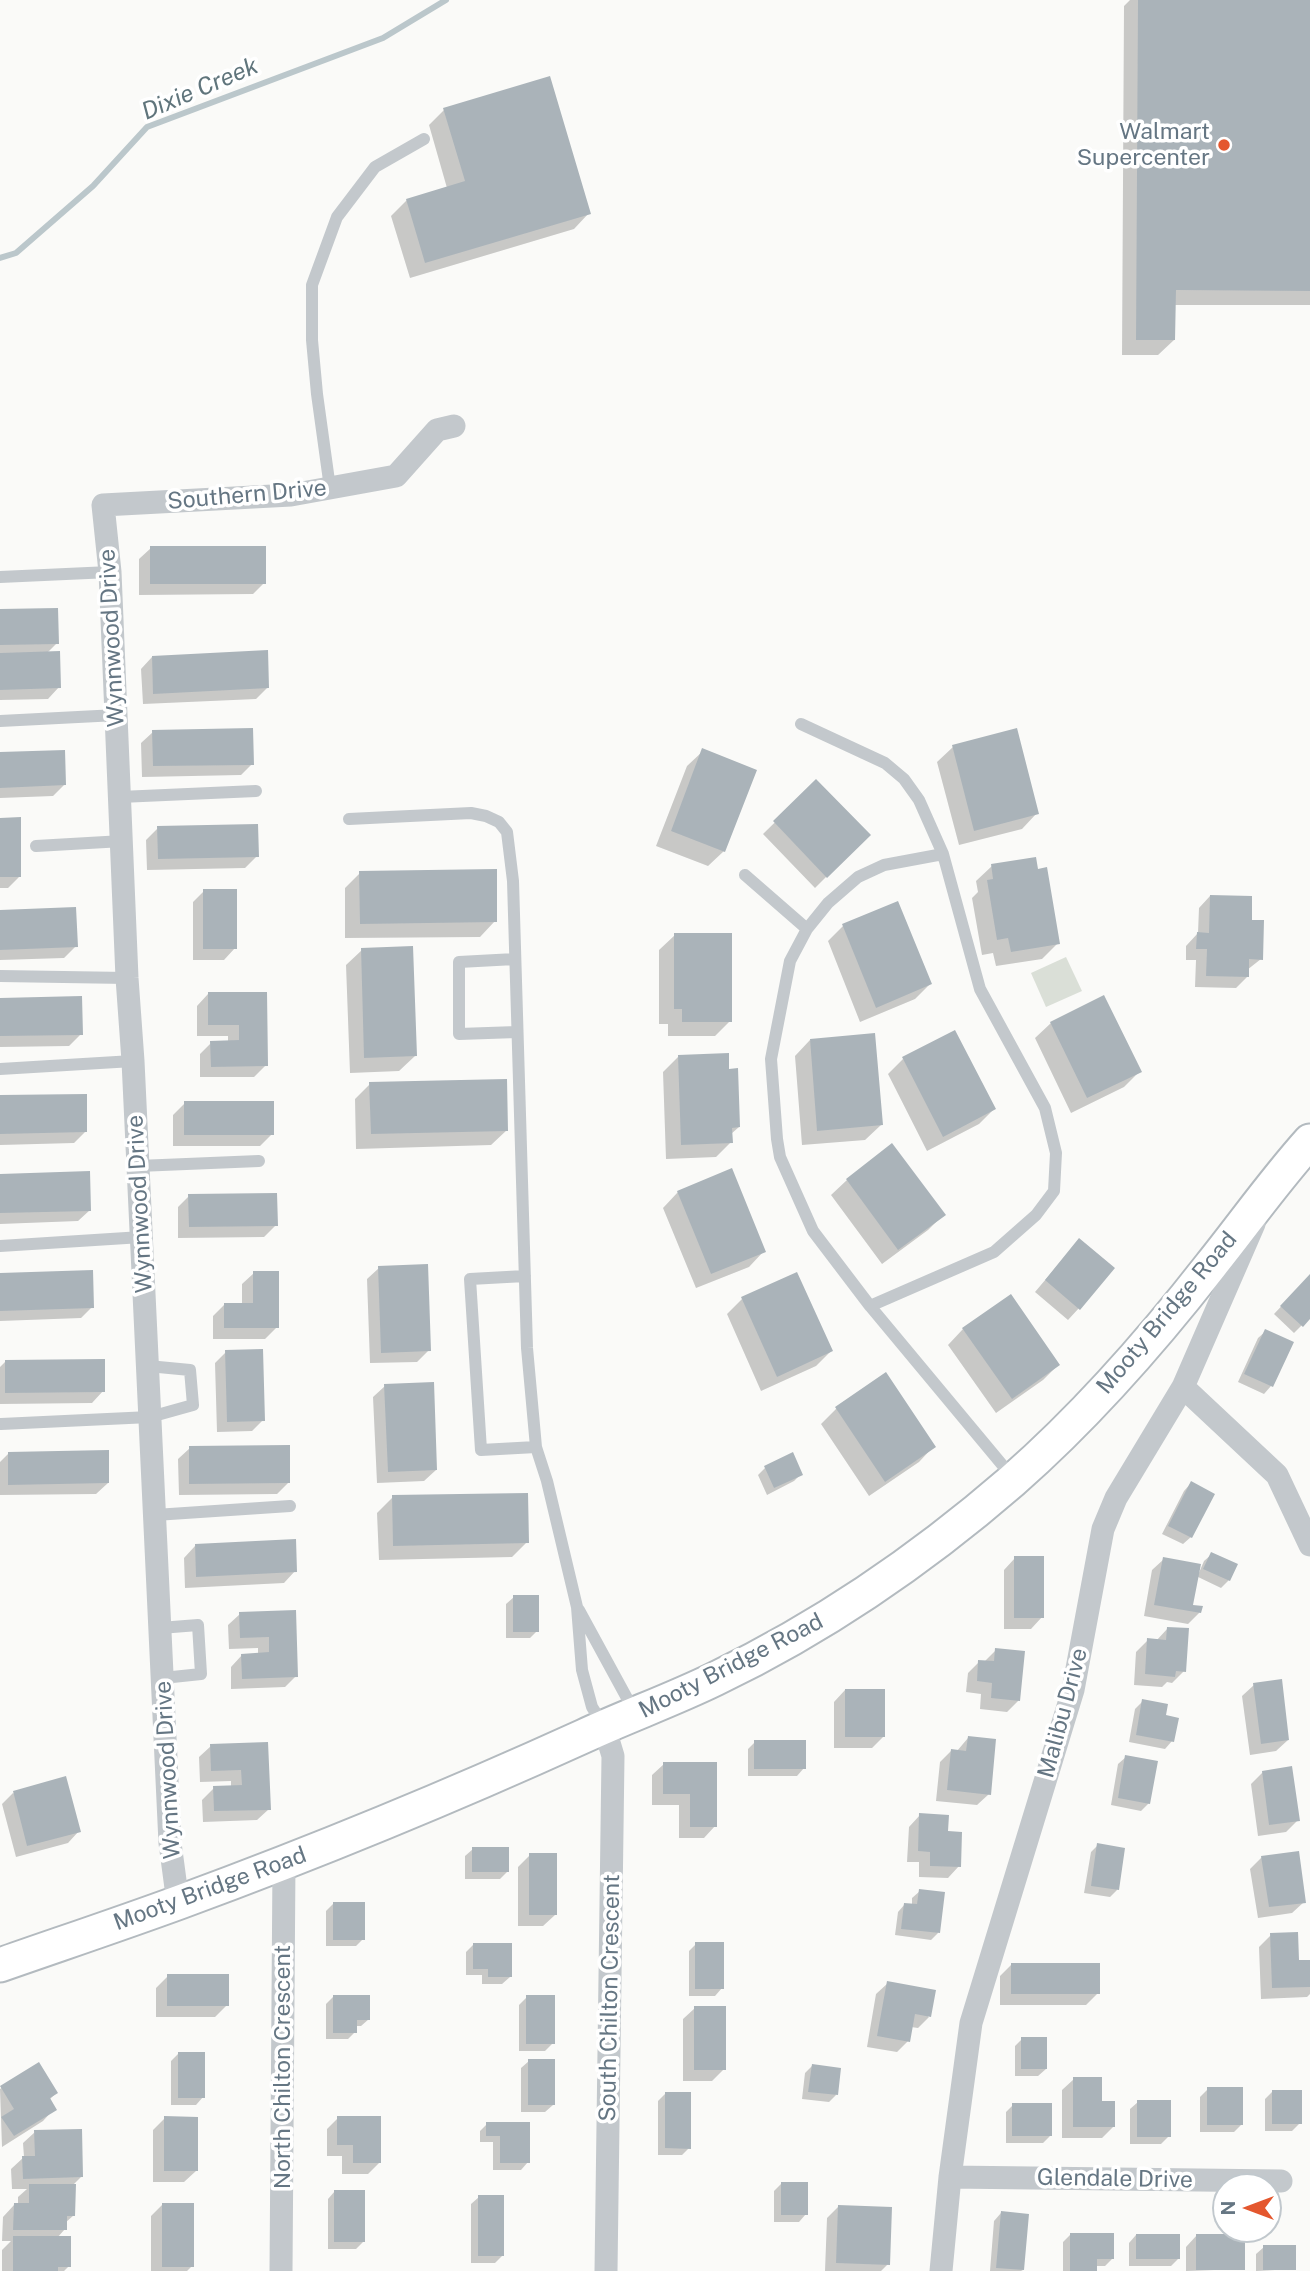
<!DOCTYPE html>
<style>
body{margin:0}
#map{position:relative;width:1310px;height:2271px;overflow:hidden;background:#fafaf8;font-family:"Public Sans",sans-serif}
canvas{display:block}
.north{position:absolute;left:1212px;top:2173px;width:70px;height:70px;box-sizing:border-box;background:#fff;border:2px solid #c1c8cd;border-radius:50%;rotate:270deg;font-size:19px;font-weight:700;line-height:28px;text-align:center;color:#657683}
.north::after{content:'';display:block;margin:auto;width:24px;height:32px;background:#e4572e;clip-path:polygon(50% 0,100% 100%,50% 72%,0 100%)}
</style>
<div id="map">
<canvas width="1310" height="2271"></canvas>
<div class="north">N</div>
</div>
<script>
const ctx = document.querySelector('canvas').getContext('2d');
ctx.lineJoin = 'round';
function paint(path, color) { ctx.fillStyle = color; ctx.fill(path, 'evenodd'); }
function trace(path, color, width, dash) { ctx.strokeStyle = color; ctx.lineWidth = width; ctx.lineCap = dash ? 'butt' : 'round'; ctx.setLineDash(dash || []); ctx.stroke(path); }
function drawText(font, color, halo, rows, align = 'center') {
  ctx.font = font + ' "Public Sans",sans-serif'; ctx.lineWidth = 7; ctx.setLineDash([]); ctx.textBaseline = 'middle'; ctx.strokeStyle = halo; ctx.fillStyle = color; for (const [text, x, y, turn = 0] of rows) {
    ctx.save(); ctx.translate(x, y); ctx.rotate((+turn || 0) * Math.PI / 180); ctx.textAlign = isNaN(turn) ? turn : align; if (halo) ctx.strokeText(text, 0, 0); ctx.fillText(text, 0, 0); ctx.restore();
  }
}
const green = new Path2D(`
 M1066,957L1082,991L1046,1007L1031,973Z`);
const shadow = new Path2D(`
 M1130,0H1310V305H1174V340L1158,355H1122L1124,6Z
 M444,110L589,213L574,229L410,278L391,216L407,200L447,188L429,125Z
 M151,548L264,583L253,594L139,595V559Z
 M0,611L57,643L47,653L59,687L48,699L0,700Z
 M152,657L268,687L256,699L143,704L141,669Z
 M153,732L252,764L241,775L142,777L141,743Z
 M953,747L1037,813L1022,829L959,845L937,762Z
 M703,751L724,851L708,866L656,846L687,766Z
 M0,754L64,785L53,796L0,798Z
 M816,782L868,835L815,888L763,834Z
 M0,819L19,877L8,888H0Z
 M158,828L257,856L245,868L147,870L146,840Z
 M992,866L1058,943L1042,959L996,966L993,953L982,955L972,898L978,892L976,881Z
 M360,873L495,921L480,937L345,938V888Z
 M204,891L235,948L224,960H193V902Z
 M1210,896L1250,922L1261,959L1247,970V977L1236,988L1195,987L1196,960H1186V946L1198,933L1199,908Z
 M0,912L76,946L64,958L0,960Z
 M843,926L930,984L915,999L860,1022L828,941Z
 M675,935L730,1021L715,1036H668V1024H659V950Z
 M362,950L415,1056L399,1071L350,1073L346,965Z
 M265,993L266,1065L254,1077H200V1054L211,1043L228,1042V1036H197V1006L208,994Z
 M0,999L81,1034L69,1046L0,1047Z
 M1051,1023L1140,1071L1124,1087L1071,1113L1035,1038Z
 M810,1040L881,1125L865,1140L802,1145L795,1056Z
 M678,1057L727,1070L739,1127L731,1134V1142L716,1157L666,1159L663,1072Z
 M903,1059L994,1109L979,1124L927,1151L888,1074Z
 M370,1084L507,1130L491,1145L356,1149L355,1099Z
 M0,1097L85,1132L74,1143L0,1145Z
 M185,1103L272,1134L260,1146H173V1115Z
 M0,1176L90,1210L78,1221L0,1224Z
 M847,1180L943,1215L928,1230L882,1264L831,1195Z
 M678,1192L764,1251L749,1267L696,1288L663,1208Z
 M189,1196L276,1225L264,1237L178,1238V1207Z
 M1079,1240V1308L1068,1320L1035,1292Z
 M379,1268L429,1350L417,1362L370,1363L367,1279Z
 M254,1273L277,1327L265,1339H213V1316L224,1305H242V1284Z
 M0,1274L92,1307L81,1318L0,1321Z
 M1310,1276V1317L1294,1333L1274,1314Z
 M742,1299L831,1351L816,1366L761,1391L727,1314Z
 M963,1329L1058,1365L1043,1380L996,1413L948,1345Z
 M1266,1331L1291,1343L1271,1386L1264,1394L1238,1382L1258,1338Z
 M226,1352L263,1420L252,1431L217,1432L215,1363Z
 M5,1362L103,1391L92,1403L0,1404V1367Z
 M886,1375L934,1446L919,1462L869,1496L821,1424L836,1409Z
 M385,1386L436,1470L424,1481L377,1483L373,1397Z
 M190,1448L289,1482L277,1494L179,1495L178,1459Z
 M9,1453L108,1483L96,1494L0,1495V1462Z
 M765,1468L801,1474L794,1481L767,1495L758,1475Z
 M1191,1483V1537L1183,1544L1162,1534L1184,1491Z
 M393,1497L527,1542L512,1557L379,1560L377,1513Z
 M195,1546L295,1571L284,1583L185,1588L184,1558Z
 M1212,1554L1229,1580L1221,1588L1196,1576L1191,1606L1200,1612L1188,1624L1144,1616L1152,1570L1164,1559L1198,1575L1204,1561Z
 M1015,1558L1042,1617L1031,1629H1004V1570Z
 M514,1597L537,1631L530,1638H506V1604Z
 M294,1612L296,1676L285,1687L231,1689V1667L242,1655H258V1648L229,1649L228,1625L240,1614Z
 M1168,1628L1184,1671L1172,1683L1167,1682L1162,1687L1134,1685L1136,1652L1148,1640L1156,1641Z
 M996,1650L1019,1700L1007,1712L980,1709L981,1694L966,1692L968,1673L979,1662H984Z
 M1254,1685L1288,1740L1276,1751L1250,1755L1242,1696Z
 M845,1690L884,1736L872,1748H834V1702Z
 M1143,1701L1164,1717L1172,1741L1165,1749L1129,1742L1135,1709Z
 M968,1738L989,1794L977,1805L936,1801L940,1762L951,1751H957Z
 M755,1742L804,1768L797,1776H748V1749Z
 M267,1744L269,1809L257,1820L203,1822L202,1800L214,1788L231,1787V1781L200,1782L199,1757L211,1746Z
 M1126,1757L1149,1803L1141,1811L1111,1805L1118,1764Z
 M664,1764H715V1826L704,1838H679V1805H652V1775Z
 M1263,1772L1298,1820L1286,1832L1258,1836L1251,1784Z
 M13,1793L79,1831L68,1843L16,1857L2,1804Z
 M920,1815L959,1866L948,1878L919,1877V1862H907L909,1827Z
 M1098,1845L1117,1890L1110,1897L1084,1893L1091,1852Z
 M473,1849L508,1871L500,1879H465V1856Z
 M530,1855L555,1915L543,1926H518V1867Z
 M1262,1857L1304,1902L1292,1913L1258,1918L1250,1869Z
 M920,1891L938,1933L931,1940L895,1935L898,1912L905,1904L912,1905V1898Z
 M334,1903L363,1939L356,1946H326V1911Z
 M1271,1935L1297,1962L1310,1961V1994L1307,1997L1261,1999L1259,1947Z
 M696,1944L722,1988L715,1996H689V1951Z
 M473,1945L510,1977L502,1984H482V1975H466V1952Z
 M1011,1965L1098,1993L1086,2005H1000V1976Z
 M168,1976L227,2005L215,2017H156V1988Z
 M888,1983L929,2017L918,2028L911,2027L908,2041L897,2052L867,2047L876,1994Z
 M334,1996L369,2019L361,2026H355V2032L348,2039H326V2004Z
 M527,1997L553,2043L545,2051H519V2005Z
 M695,2008L724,2069L712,2081H683V2019Z
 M1022,2039L1046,2069L1038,2076H1015V2046Z
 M178,2054L203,2097L196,2105H171V2061Z
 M529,2061L553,2105L545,2112H521V2068Z
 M38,2065L56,2093L49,2100L54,2109L43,2121L2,2147L0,2089Z
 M812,2066L836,2095L829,2102L802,2099L805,2073Z
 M1074,2079L1114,2126L1102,2138H1062V2090Z
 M1208,2089L1241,2125L1234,2132H1200V2097Z
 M1272,2092L1300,2123L1292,2131H1265V2099Z
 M666,2093L689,2148L682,2155H658V2101Z
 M1138,2102L1169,2136L1161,2144H1130V2109Z
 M1013,2105L1050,2136L1043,2143H1006V2112Z
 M165,2118L196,2171L184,2182H153V2130Z
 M338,2118L380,2162L368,2174H342V2156H327V2129Z
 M487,2124L528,2162L521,2170H493V2142H480V2131Z
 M35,2132L82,2176L74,2184V2215L65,2223V2229L57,2238L69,2266L64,2271H2V2250L11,2241H2L3,2217L14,2205H18V2197L27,2189H12L11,2169L24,2157L23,2143Z
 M782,2183L806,2214L799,2222H774V2191Z
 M335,2191L363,2242L356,2249H328V2199Z
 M479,2197L503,2255L495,2263H471V2204Z
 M163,2204L192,2266L187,2271H151V2216Z
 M839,2206L888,2264L881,2271H825L827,2218Z
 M1001,2213L1023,2270L1021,2271H990L994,2221Z
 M1070,2235L1112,2259L1105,2266H1096V2271H1063V2242Z
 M1136,2235L1178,2259L1171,2266H1129V2243Z
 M1197,2235L1243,2269L1186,2271V2247Z
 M1264,2247L1294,2269L1256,2271V2254Z`);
const stream = new Path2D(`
 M0,258L16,253L93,186L147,127L383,38L446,0`);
const building = new Path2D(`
 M1138,0H1310V291L1176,290L1175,340H1136Z
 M550,76L591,214L425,263L406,199L465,181L443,108Z
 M150,546H266V584H150Z
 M58,608L59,644L0,645V609Z
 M268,650L269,688L153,694L152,656Z
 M60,651L61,688L0,690V653Z
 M253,728L254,765L153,766L152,730Z
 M1017,728L1039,814L974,831L952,745Z
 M702,748L757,770L725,852L671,831Z
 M65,750L66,785L0,788V752Z
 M816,779L871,835L827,878L773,821Z
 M21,817V877H0V818Z
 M258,824L259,857L158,859L157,826Z
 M1036,857L1038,869L1047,867L1060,944L1011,952L1008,938L997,940L987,880L993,879L991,864Z
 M497,869V922L360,924L359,871Z
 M203,889H237V949H203Z
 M1210,895L1252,896V920H1264L1263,960L1249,959V977L1206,976L1207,949H1196L1197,932L1209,933Z
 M898,901L932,984L876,1008L842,924Z
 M76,907L78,947L0,950V910Z
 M674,933H732V1022H682V1009H674Z
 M413,946L417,1056L364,1058L361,948Z
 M208,992H267L268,1066L211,1067L210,1041L239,1040V1025H208Z
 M1104,995L1142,1072L1087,1098L1050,1022Z
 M82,996L83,1035L0,1036V998Z
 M955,1030L996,1109L943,1137L902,1057Z
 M875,1033L883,1125L817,1131L810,1039Z
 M729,1053V1069L738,1068L740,1127L732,1128L733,1143L681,1145L678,1055Z
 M507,1079L508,1131L371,1134L369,1082Z
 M87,1094V1132L0,1134V1095Z
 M184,1101H274V1135H184Z
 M892,1143L946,1215L898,1250L846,1179Z
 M732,1168L766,1252L711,1274L677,1191Z
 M90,1171L91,1211L0,1213V1174Z
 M277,1193L278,1226L189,1227L188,1194Z
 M1079,1238L1115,1268L1080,1310L1045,1280Z
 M428,1264L431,1351L381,1353L378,1266Z
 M93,1270L94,1308L0,1311V1273Z
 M253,1271H279V1328H224V1303H253Z
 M797,1272L833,1351L777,1377L741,1297Z
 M1310,1274V1319L1303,1327L1280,1306Z
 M1011,1294L1060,1365L1012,1399L962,1328Z
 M1265,1329L1294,1342L1273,1387L1244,1374Z
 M263,1349L265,1421L227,1422L225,1350Z
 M105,1359V1392L5,1393V1360Z
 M886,1372L936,1447L885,1482L835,1407Z
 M434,1382L437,1470L388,1472L384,1384Z
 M290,1445V1483L189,1484V1446Z
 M109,1450V1483L8,1485V1452Z
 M793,1452L803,1475L774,1488L764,1466Z
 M1191,1481L1215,1494L1192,1538L1168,1526Z
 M528,1493L529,1543L393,1546L392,1495Z
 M296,1539L297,1572L196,1577L195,1544Z
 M1211,1552L1238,1564L1230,1581L1203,1569Z
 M1014,1556H1044V1618H1014Z
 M1163,1557L1201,1564L1193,1605L1203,1606L1201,1613L1154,1605Z
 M513,1595H539V1632H513Z
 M296,1610L298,1677L242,1679L241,1654L269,1652V1637L240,1638L239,1612Z
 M1167,1627L1189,1628L1186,1672L1176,1671L1175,1677L1145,1674L1147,1638L1166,1640Z
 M995,1648L1025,1651L1020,1701L991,1698L992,1683L977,1681L978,1660L994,1661Z
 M1282,1679L1289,1740L1261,1744L1253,1683Z
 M845,1689H885V1737H845Z
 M1142,1699L1168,1704L1166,1715L1179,1718L1174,1742L1136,1735Z
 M968,1736L996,1739L991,1795L947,1790L951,1749L966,1751Z
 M754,1740H806V1769H754Z
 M268,1742L271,1810L214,1811L213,1786L242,1785L241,1770L211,1771L210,1744Z
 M1125,1755L1158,1761L1150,1804L1118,1798Z
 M663,1762H717V1827H690V1794H663Z
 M1292,1766L1300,1821L1269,1825L1262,1771Z
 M66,1776L81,1832L27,1846L13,1791Z
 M919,1813L949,1815L948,1831L962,1832L961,1867L930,1866V1852L918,1851Z
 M1097,1843L1125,1848L1119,1890L1091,1886Z
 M472,1847H509V1872H472Z
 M1299,1851L1306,1903L1269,1907L1261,1856Z
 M529,1853H557V1915H529Z
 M919,1889L945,1892L940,1933L901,1929L904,1903L917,1904Z
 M333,1902H365V1940H333Z
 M1298,1932L1299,1960H1310V1987L1272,1988L1270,1933Z
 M695,1942H724V1989H695Z
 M473,1943H512V1977H488V1969H473Z
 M1011,1963H1100V1994H1011Z
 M167,1974H229V2006H167Z
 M887,1981L936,1990L931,2017L915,2014L910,2042L877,2036Z
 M333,1995H370V2020H357V2033H333Z
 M526,1995H555V2044H526Z
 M694,2006H726V2070H694Z
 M1021,2037H1047V2069H1021Z
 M178,2052H205V2098H178Z
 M528,2059H555V2105H528Z
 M39,2062L58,2093L50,2098L57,2110L14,2136L1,2117L14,2109L0,2086Z
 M812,2064L841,2068L838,2095L808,2092Z
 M1073,2077H1102V2101H1115V2127H1073Z
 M1207,2087H1243V2125H1207Z
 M1272,2090H1302V2124H1272Z
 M665,2092H691V2149L665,2148Z
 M1137,2100H1171V2137H1137Z
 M1012,2103H1052V2136H1012Z
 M164,2116L198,2117V2171H164Z
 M337,2116H381V2163H353V2145H337Z
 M486,2122H530V2163H500V2136H486Z
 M82,2129L83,2177L23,2179L22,2156H35L34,2130Z
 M781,2182H808V2215H781Z
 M29,2184H76L75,2216H67V2230H13L14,2203H29Z
 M334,2190H365V2242H334Z
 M478,2195H504V2256H478Z
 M162,2203H194V2267H162Z
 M838,2205L892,2207L890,2265L836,2263Z
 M1001,2211L1029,2214L1024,2270L996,2268Z
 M1070,2233H1114V2259H1097V2271H1070Z
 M1136,2234H1180V2259H1136Z
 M1196,2234H1245V2270H1196Z
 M13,2236H71V2267H58V2271H13Z
 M1263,2245H1296V2270H1263Z`);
const lane = new Path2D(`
 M330,488L317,394L312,340V285L337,217L375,167L424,139
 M0,577L110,572
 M0,721L117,715
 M801,724L885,763L904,779L919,800L943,854L980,989L1045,1108L1056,1153L1054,1191L1036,1215L994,1252L870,1306
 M120,797L256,791
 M349,819L471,813L486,816L499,822L507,832L513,881L527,1348L536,1447L547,1481L577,1607L582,1670L592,1707L604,1726
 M36,846L123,841
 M943,854L884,865L858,877L828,903L807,929L790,961L771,1059L777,1139L780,1157L813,1231L870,1306L1014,1479
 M745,875L807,929
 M515,959L459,962V1034L517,1032
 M0,976L127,978
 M0,1069L133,1061
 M138,1166L259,1161
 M0,1246L142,1237
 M525,1276L470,1279L481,1450L536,1447
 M1,1424L150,1417L193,1405L190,1370L148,1366
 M155,1515L290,1506
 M579,1610L634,1711
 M160,1628L198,1625L201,1674L163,1678`);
const street = new Path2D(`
 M1183,1387L1277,1475L1310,1545
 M604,1726L613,1756L606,2271
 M178,1903L170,1843L133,1061L127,978L110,572L103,505L291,495L396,476L437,430L454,426
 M950,2177L1281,2181
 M281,2271L284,1862
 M941,2271L950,2177L971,2023L1073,1690L1103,1529L1116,1498L1183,1387L1254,1224`);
const secondary = new Path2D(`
 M0,1965C60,1944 120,1924 180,1902C316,1852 452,1796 584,1736C627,1716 672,1700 715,1679C823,1627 922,1559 1012,1481C1085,1417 1151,1342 1211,1265C1244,1224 1274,1181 1310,1141`);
const markers = [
 [1224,145,7,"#e4572e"]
];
const poiNames = [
 ["Walmart",1210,132],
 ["Supercenter",1210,158]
];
const streetNames = [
 ["Southern Drive",247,495,-5],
 ["Wynnwood Drive",112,638,-93],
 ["Wynnwood Drive",140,1204,-93],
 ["Mooty Bridge Road",1167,1313,-50],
 ["Mooty Bridge Road",731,1666,-27],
 ["Malibu Drive",1063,1713,-75],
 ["Wynnwood Drive",168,1770,-93],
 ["Mooty Bridge Road",210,1889,-20],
 ["South Chilton Crescent",610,1998,-89],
 ["North Chilton Crescent",283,2067,-90],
 ["Glendale Drive",1115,2179,1]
];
const waterNames = [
 ["Dixie Creek",200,89,-23]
];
paint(green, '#dadfd7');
paint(shadow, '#0003');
trace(stream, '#bbc7cb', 6);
paint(building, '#aab3b9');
trace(secondary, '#b3babf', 37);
trace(lane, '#c3c8cc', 12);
trace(street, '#c3c8cc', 23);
trace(secondary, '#fff', 33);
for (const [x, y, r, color] of markers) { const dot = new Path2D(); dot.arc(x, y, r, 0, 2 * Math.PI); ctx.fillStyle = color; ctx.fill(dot); trace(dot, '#fff', 2.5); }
drawText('23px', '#657683', '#fff', poiNames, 'right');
drawText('23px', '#657683', '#fff', streetNames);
drawText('italic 24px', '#60757c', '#fff', waterNames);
</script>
